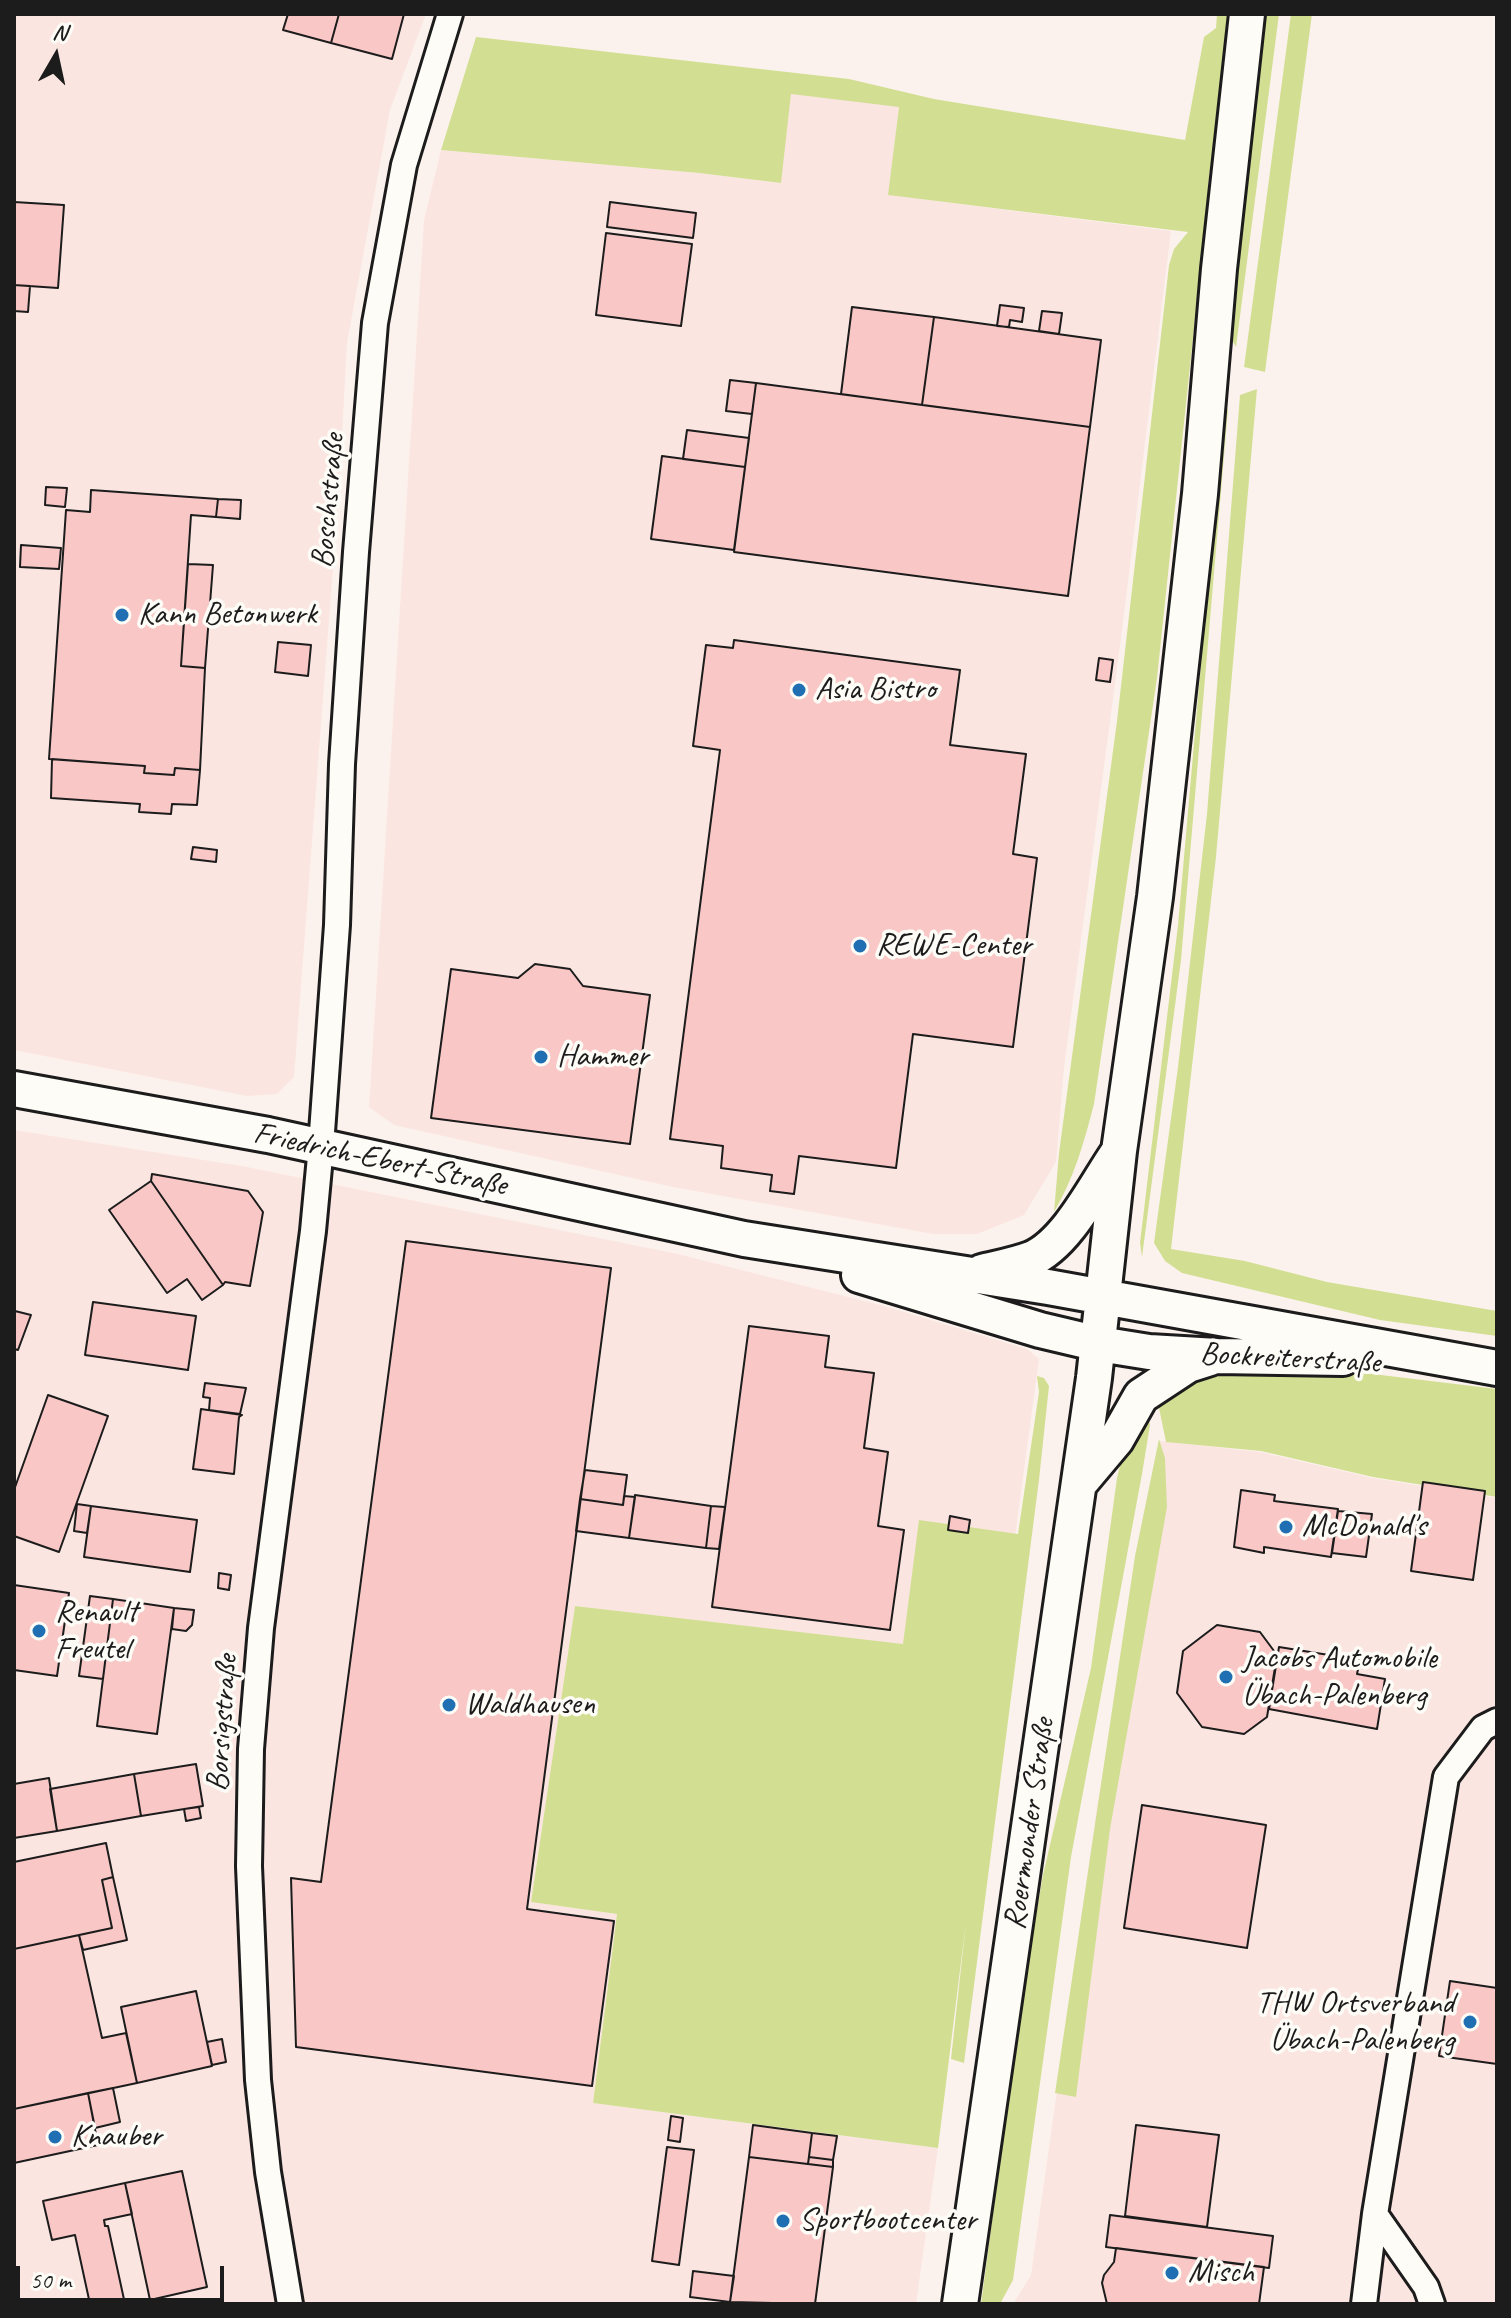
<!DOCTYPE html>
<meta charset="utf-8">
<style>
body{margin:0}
#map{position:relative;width:1511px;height:2318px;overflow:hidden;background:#fcf2ed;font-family:Caveat,sans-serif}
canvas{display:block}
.frame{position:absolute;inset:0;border:16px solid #1c1c1c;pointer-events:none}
.north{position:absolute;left:16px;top:16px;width:80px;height:80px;-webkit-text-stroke:6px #fdfcf7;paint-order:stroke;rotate:9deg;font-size:22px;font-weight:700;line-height:32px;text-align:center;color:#1c1c1c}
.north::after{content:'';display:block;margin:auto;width:28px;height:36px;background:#1c1c1c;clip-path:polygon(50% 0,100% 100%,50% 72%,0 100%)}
.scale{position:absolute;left:16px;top:2266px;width:208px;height:36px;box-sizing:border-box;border:4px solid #1c1c1c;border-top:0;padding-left:10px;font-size:24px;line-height:28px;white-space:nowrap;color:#1c1c1c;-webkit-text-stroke:6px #fdfcf7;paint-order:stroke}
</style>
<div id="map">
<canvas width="1511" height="2318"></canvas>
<div class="frame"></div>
<div class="north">N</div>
<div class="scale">50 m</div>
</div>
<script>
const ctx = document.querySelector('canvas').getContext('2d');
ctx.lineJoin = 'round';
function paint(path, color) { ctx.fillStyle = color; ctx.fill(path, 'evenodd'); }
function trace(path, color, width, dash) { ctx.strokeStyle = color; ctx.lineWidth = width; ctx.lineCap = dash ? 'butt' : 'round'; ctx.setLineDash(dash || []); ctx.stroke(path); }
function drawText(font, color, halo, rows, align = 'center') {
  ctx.font = font + ' Caveat,sans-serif'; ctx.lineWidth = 7; ctx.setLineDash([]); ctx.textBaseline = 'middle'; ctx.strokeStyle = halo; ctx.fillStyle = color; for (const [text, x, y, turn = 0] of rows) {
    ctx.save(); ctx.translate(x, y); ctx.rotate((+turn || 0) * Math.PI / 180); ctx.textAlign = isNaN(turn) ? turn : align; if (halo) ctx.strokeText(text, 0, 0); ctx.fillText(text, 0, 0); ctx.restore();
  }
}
const built = new Path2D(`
 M14,14H426L390,110L347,343L339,490L294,1077L277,1094L247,1096L14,1050Z
 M791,93L899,106L889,195L1171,231L1122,631L1064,1068L1056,1162L1024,1215L977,1234H933L673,1187L394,1125L369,1107L424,220L441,150L699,173L780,183Z
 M14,1130L242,1166L678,1254L888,1307L1027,1349L1039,1359L999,1656L575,1606L531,1902L617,1914L593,2103L938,2148L916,2304H14Z
 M1160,1441L1260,1452L1373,1478L1497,1498V2304H1013L1031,2275L1097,1807Z`);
const green = new Path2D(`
 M1217,14H1231L1208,185L1210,233L1204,234L1157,678L1094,1104C1084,1143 1074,1178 1054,1212L1059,1153L1117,721L1169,265L1174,249L1188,232L888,195L899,107L791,94L781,183L699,173L441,150L476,37L849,79L934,99L1185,140L1204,37L1216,28Z
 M1264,14H1279L1236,347L1228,333Z
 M1291,14H1312L1265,372L1244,367Z
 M1257,389L1216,857L1171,1249L1245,1261L1327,1282L1497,1311V1336L1380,1320L1182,1273L1165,1261L1154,1243L1178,1067L1207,814L1240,395Z
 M1228,409L1181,960L1142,1257L1140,1243L1178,925L1223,414Z
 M1290,1364L1497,1389V1497L1373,1477L1261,1451L1166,1442L1158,1403L1196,1369Z
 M1037,1376L1044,1378L1049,1386L1039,1480L964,2063L951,2059L966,1922L938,2148L593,2103L617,1914L531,1902L575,1606L903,1644L919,1520L1018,1534L1039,1392Z
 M1147,1414L1150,1425L1142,1474L1071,1857L1013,2280L1000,2304H981L1021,2003L1043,1875L1091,1668L1117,1478L1127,1436Z
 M1159,1439L1165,1458L1167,1507L1110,1829L1076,2097L1055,2093L1135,1556Z`);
const building = new Path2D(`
 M288,14H339L331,43L283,30Z
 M339,14H404L392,59L331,43Z
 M14,202L64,205L58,288L14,285Z
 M610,202L696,213L693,238L607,227Z
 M606,233L692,244L681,326L596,315Z
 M14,285L30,286L28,312L14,311Z
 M1000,305L1024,308L1022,322L1010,320L1009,327L997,326Z
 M852,307L934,317L922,405L841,394Z
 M1042,311L1062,313L1059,334L1039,331Z
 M934,317L1101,340L1090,427L922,405Z
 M730,380L756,383L752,414L726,411Z
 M756,383L1090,427L1068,596L734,552Z
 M687,430L749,438L745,467L683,459Z
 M662,456L745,467L734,550L651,539Z
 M46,487L67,488L65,507L45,505Z
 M91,490L218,499L216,517L191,515L181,666L205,668L200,770L175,768L174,775L144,773L145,766L49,759L66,510L90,512Z
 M218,499L241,500L240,519L216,517Z
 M21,545L61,548L59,569L20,567Z
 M188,564L213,565L205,668L181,666Z
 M734,640L960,670L950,745L1026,754L1013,854L1037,858L1013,1047L913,1034L896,1168L799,1156L794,1194L770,1191L772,1175L721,1168L723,1146L670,1139L720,750L693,746L706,645L733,648Z
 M278,642L311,645L308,676L275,672Z
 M1099,658L1113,660L1110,682L1096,680Z
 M52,759L145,766L144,773L174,775L175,768L200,770L197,805L172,804L171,814L139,812L140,804L51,798Z
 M193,847L217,850L216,862L191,859Z
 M535,964L570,969L583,986L650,995L630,1144L431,1118L451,969L518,978Z
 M152,1174L248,1191L263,1212L250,1286L225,1282L223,1285L151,1181Z
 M151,1181L223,1285L202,1300L187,1279L167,1293L109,1210Z
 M406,1241L611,1268L527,1909L614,1921L592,2086L296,2047L291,1878L321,1882Z
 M93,1302L196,1316L188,1370L85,1355Z
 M15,1311L31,1315L18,1350L14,1349Z
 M749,1326L829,1336L825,1367L874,1373L864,1448L888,1452L878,1526L904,1530L890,1630L712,1607Z
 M205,1383L246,1388L240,1414L209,1410L210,1398L203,1397Z
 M48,1395L108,1416L59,1552L14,1536V1490Z
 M201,1409L242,1415L239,1417L234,1474L193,1469Z
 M585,1470L627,1475L623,1505L580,1499Z
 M1423,1482L1485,1491L1473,1580L1411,1571Z
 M1241,1490L1275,1495L1274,1501L1338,1509L1331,1557L1264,1547V1553L1234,1547Z
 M635,1495L711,1506L706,1548L629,1538Z
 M624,1496L635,1497L629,1538L576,1531L580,1499L623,1505Z
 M77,1504L91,1506L87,1533L74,1531Z
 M91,1506L197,1520L190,1572L84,1557Z
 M711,1506L725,1507L719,1549L706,1548Z
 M1338,1511L1372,1514L1366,1557L1332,1553Z
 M950,1516L970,1520L968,1533L948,1530Z
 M219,1573L231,1575L229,1590L218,1588Z
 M14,1585L69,1593L57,1676L14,1670Z
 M90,1596L113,1599L103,1679L79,1676Z
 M113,1599L174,1608L157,1734L97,1726Z
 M174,1608L194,1610L192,1625L186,1631L172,1629Z
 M1217,1625L1260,1632L1277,1655L1267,1717L1244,1734L1202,1727L1177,1693L1183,1651Z
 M1279,1647L1360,1660L1357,1674L1385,1679L1377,1729L1269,1709Z
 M196,1764L203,1806L141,1816L134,1774Z
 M134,1774L141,1816L57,1831L50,1789Z
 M49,1778L57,1831L14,1838V1784Z
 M1142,1805L1266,1825L1247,1948L1124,1928Z
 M199,1807L201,1818L186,1821L184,1809Z
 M106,1843L113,1877L102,1880L112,1928L14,1949V1862Z
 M113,1877L127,1940L83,1950L79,1935L112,1928L102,1880Z
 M79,1935L102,2038L126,2033L137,2083L14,2109V1949Z
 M1450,1981L1497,1988V2064L1439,2056Z
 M196,1991L212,2066L137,2083L121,2007Z
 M222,2039L226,2062L212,2065L207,2042Z
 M113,2088L120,2122L95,2128L88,2093Z
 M88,2093L98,2145L14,2163V2109Z
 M671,2116L683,2118L680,2142L668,2140Z
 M753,2125L812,2133L808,2164L749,2157Z
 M1136,2125L1219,2135L1207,2227L1125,2216Z
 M812,2133L837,2136L833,2160L809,2157Z
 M667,2147L694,2150L679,2265L652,2261Z
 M749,2157L833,2167L815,2304L730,2302Z
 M809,2157L833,2160V2167L808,2164Z
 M182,2171L207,2287L150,2300L125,2183Z
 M125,2183L132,2214L104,2220L105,2226H108L125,2304H90L75,2235L52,2240L43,2201Z
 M1110,2215L1273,2236L1269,2268L1106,2247Z
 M1116,2248L1264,2267L1259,2304H1107L1102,2283L1104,2275L1114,2262Z
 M693,2271L734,2276L730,2302L690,2297Z`);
const minor = new Path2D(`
 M1375,2214L1426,2287L1432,2304
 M290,2304L268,2172L258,2080L249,1866L251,1749L261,1628L313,1231L321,1146L337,925L342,764L356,552L375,323L404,165L450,14
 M1364,2304L1375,2214L1446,1777L1483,1728L1497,1721`);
const secondary = new Path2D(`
 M14,1089L268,1135L744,1239L1048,1287L1497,1368
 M982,1272C998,1268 1015,1265 1031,1259C1067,1244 1095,1186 1117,1154
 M859,1275L1040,1330L1099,1344L1149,1352L1217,1356L1343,1358
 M1079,1484L1116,1440L1141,1396L1188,1365L1210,1358
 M960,2304L1094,1378L1119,1151L1155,897L1200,494L1219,269L1247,14`);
const markers = [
 [122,615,8,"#1f6fb2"],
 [799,690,8,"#1f6fb2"],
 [860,946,8,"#1f6fb2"],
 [541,1057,8,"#1f6fb2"],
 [1286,1527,8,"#1f6fb2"],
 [39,1631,8,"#1f6fb2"],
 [1226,1677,8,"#1f6fb2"],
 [449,1705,8,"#1f6fb2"],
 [1470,2022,8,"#1f6fb2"],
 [55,2137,8,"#1f6fb2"],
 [783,2221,8,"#1f6fb2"],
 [1172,2273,8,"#1f6fb2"]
];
const streetNames = [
 ["Boschstraße",329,501,-85],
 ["Friedrich-Ebert-Straße",380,1160,12],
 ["Bockreiterstraße",1290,1359,3],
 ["Borsigstraße",223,1723,-86],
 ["Roermonder Straße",1030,1824,-82]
];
const poiNames = [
 ["Kann Betonwerk",138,615],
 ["Asia Bistro",815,690],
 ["REWE-Center",876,946],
 ["Hammer",557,1057],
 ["McDonald's",1302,1527],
 ["Renault",55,1613],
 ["Freutel",55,1650],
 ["Jacobs Automobile",1242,1659],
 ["Übach-Palenberg",1242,1696],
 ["Waldhausen",465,1705],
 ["THW Ortsverband",1454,2004,"right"],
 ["Übach-Palenberg",1454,2041,"right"],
 ["Knauber",71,2137],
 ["Sportbootcenter",799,2221],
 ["Misch",1188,2273]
];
paint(built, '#fbe5e1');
paint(green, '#d2df93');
paint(building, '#f9c8c6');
trace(building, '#1c1c1c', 2);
trace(minor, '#1c1c1c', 30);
trace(secondary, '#1c1c1c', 40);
trace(minor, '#fdfcf7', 24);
trace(secondary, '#fdfcf7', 34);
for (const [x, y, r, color] of markers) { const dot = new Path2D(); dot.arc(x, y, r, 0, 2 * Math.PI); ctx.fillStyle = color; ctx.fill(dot); trace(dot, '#fdfcf7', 3); }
drawText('32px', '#1c1c1c', '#fdfcf7', streetNames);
drawText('32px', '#1c1c1c', '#fdfcf7', poiNames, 'left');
</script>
